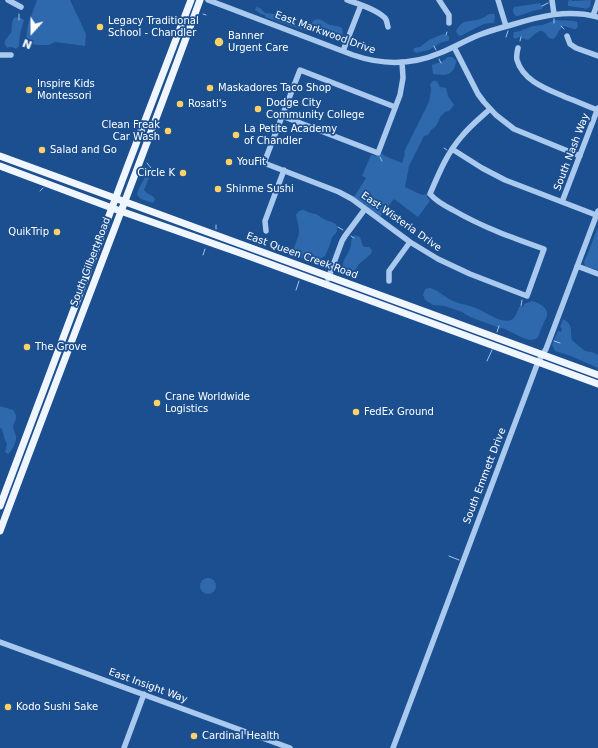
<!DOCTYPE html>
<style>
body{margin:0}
#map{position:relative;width:598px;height:748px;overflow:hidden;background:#1b4f8f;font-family:"DejaVu Sans",sans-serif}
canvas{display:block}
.north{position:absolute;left:12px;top:12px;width:40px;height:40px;-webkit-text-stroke:3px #1b4f8f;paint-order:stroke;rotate:201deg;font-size:11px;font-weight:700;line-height:16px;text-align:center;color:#fff}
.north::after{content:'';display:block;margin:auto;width:14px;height:18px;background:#fff;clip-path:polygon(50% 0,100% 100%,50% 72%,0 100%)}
</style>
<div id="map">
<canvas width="598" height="748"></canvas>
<div class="north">N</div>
</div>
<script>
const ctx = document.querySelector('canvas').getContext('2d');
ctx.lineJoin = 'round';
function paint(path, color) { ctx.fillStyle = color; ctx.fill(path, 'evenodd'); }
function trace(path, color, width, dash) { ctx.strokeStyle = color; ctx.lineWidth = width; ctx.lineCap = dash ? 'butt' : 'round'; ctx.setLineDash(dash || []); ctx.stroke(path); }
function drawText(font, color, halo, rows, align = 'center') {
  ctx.font = font + ' "DejaVu Sans",sans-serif'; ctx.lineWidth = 3.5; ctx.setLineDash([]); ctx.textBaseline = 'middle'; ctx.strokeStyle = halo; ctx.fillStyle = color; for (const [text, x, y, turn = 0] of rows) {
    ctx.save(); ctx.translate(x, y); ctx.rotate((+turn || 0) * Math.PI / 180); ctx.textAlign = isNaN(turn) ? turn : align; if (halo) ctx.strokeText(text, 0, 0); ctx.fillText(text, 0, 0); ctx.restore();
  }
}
const green = new Path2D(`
 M37,0H70L86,34L85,46L55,42L49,45H37L30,44L26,39L28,25Z
 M570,0L573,1L591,0L590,7L586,9C580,7 574,7 568,6V1Z
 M540,3L543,7L542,9L533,11L518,16H516C513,14 512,10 514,7Z
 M256,7L260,8L265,13L274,14L279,18H285L293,24L297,26H304L306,31L265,17V15L261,14L255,10Z
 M489,14H494L495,15L494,23C491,23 487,23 484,24C476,27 468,33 460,36L458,35L456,31C463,19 466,22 477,20C481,19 486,16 489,14Z
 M15,17L21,18L24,20L20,34L19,46L16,49C13,47 10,46 7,48C6,46 4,44 5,41C6,38 9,36 11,33C13,26 10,23 15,17Z
 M318,19C323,20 324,22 328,24C332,26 337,25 342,28C343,33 343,36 340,40C334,41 333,39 328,37C322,34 309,34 311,25C312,21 314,20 318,19Z
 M555,20L574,21L577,22L578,26L576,29H574L564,26C558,29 558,36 553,39L549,38C548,37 547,35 545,33C539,27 533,37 528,40L519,37L515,39L513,37L514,32L520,31L533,26L543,25Z
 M443,34L449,36V40L448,41L442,42L429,50L419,52L417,53L413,51L414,48L420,47L429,40Z
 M448,57H452L456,60C456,68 452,74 444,75C440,75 437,74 433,74L432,65L443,61Z
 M433,81C438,80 438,84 440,87L446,88L448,96L454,105L449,111L445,112L441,116L436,126L431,130L428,135L424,136L409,166L405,187L422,195L427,194V197L430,201L418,217L394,199L380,217L354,197L366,178L362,176L371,155L378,156L381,153L385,156L402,163L405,153L404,152L429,102L431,90L430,84Z
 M147,176H149V178L144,190L147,193L154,197L155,200L153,203L141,199L137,195L139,188L145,177Z
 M304,210C308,213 312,213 316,214C319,216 322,218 324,219C330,222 339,222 337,231C336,234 333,235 332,238C330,244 328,250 325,256L316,261L308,259L300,258L294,253C293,245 299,239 299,231C299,226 297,220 296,215C298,211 300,210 304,210Z
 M598,227V270L585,266L584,262L588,253Z
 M354,235L360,237L363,246L365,247H369L372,250L371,254L359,264L354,272L350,273C337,267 345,259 349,251C352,245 350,241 354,235Z
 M430,288C440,291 443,296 451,300C458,304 466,304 473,307C483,310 500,324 511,320C516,318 517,311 519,307H522L524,306V304L532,301C538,303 549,307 547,316C546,319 544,322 543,325C540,330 540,335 536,339L530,340L523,338L505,329L497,327L470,317L462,312L445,306L433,305L425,300L423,295L425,289Z
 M563,319C574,325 570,331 572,340C574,342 584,350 585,351C590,352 594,352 598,355V368L571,356L555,351L552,345L558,331L561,332L562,328L560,327Z
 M0,406L13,410C18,416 16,419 13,426C13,430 15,432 16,436C17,442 12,451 8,454L5,452L7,444L4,437L2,429L0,428Z
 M200 586a8 8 0 1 1 16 0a8 8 0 1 1-16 0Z`);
const stream = new Path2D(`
 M542,6L548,3
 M203,14L206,15
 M554,19V23
 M19,20V14
 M561,26L564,29
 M446,35L447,32
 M506,37L508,31
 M520,41L521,37
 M434,46L436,50
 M439,59L441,63
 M444,148L447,150
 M380,157L382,161
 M147,163L151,168
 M40,191L43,188
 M338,227L343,230
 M216,229V225
 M351,236L354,238
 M203,255L205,249
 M354,278L355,275
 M296,290L299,281
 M521,306L522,300
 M497,332L499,326
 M554,341L560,343
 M487,361L492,350
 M449,556L459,560`);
const minor = new Path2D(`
 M8,0L21,7
 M208,0L353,55C382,65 412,65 440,53C453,48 466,40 479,35C489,31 500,28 511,25C541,16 567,9 598,17
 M347,0C359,4 376,9 385,18C387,20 387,24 388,27
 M439,0L449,15V23
 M498,0L506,26
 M552,0L554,14
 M593,16L598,1
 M567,36L570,44L576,48L598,56
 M454,47L478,94L484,102L496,115L514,129L580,156
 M518,48C517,52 516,56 517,60C523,81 547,89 565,97C576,101 587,106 597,110
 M343,51L361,5
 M0,55H11
 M395,107L300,70L264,163L339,192L352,199L410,242L438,259L470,274L527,296L544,249C513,238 482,227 453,210C445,206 436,201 430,194C439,173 447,153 462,136C470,126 480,118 490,109
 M282,116L378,153L400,95L403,78L402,62
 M452,149L482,168L505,180L596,215
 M562,202L598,108
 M266,231L265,221L284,170
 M577,266L598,274
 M328,279L342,241L345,236L365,209
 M389,281V271L410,242
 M0,642L290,748
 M124,748L144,694
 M393,748L538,362L546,349L598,211`);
const major = new Path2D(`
 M0,156L598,375
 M0,166L112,208L240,253L598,384
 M0,506L128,165L191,0
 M0,531C66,354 135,178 200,0`);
const markers = [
 [100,27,4,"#ffd166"],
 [219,42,5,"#ffd166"],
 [210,88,4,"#ffd166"],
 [29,90,4,"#ffd166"],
 [180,104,4,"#ffd166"],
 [258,109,4,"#ffd166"],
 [168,131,4,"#ffd166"],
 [236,135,4,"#ffd166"],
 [42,150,4,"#ffd166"],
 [229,162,4,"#ffd166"],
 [183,173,4,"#ffd166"],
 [218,189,4,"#ffd166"],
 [57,232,4,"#ffd166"],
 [27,347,4,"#ffd166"],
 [157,403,4,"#ffd166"],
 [356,412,4,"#ffd166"],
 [8,707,4,"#ffd166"],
 [194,736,4,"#ffd166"]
];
const poiNames = [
 ["Legacy Traditional",108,21],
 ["School - Chandler",108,33],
 ["Banner",228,36],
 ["Urgent Care",228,48],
 ["Inspire Kids",37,84],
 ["Montessori",37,96],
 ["Maskadores Taco Shop",218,88],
 ["Dodge City",266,103],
 ["Community College",266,115],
 ["Rosati's",188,104],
 ["Clean Freak",160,125,"right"],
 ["Car Wash",160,137,"right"],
 ["La Petite Academy",244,129],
 ["of Chandler",244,141],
 ["Salad and Go",50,150],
 ["YouFit",237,162],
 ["Circle K",175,173,"right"],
 ["Shinme Sushi",226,189],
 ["QuikTrip",49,232,"right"],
 ["The Grove",35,347],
 ["Crane Worldwide",165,397],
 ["Logistics",165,409],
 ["FedEx Ground",364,412],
 ["Kodo Sushi Sake",16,707],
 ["Cardinal Health",202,736]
];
const streetNames = [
 ["East Markwood Drive",325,33,20],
 ["South Nash Way",572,152,-69],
 ["East Wisteria Drive",401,222,35],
 ["East Queen Creek Road",302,256,20],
 ["South Gilbert Road",91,262,-69],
 ["South Emmett Drive",485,476,-69],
 ["East Insight Way",148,686,20]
];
paint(green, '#2e69ad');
trace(stream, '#9cc4f0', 1);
trace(minor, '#a9c9ee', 5.5);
trace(major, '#f0f6ff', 7);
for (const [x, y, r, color] of markers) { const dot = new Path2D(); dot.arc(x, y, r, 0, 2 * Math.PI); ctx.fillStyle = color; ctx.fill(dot); trace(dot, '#1b4f8f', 1.5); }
drawText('10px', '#fff', '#1b4f8f', poiNames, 'left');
drawText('10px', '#fff', '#1b4f8f', streetNames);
</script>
